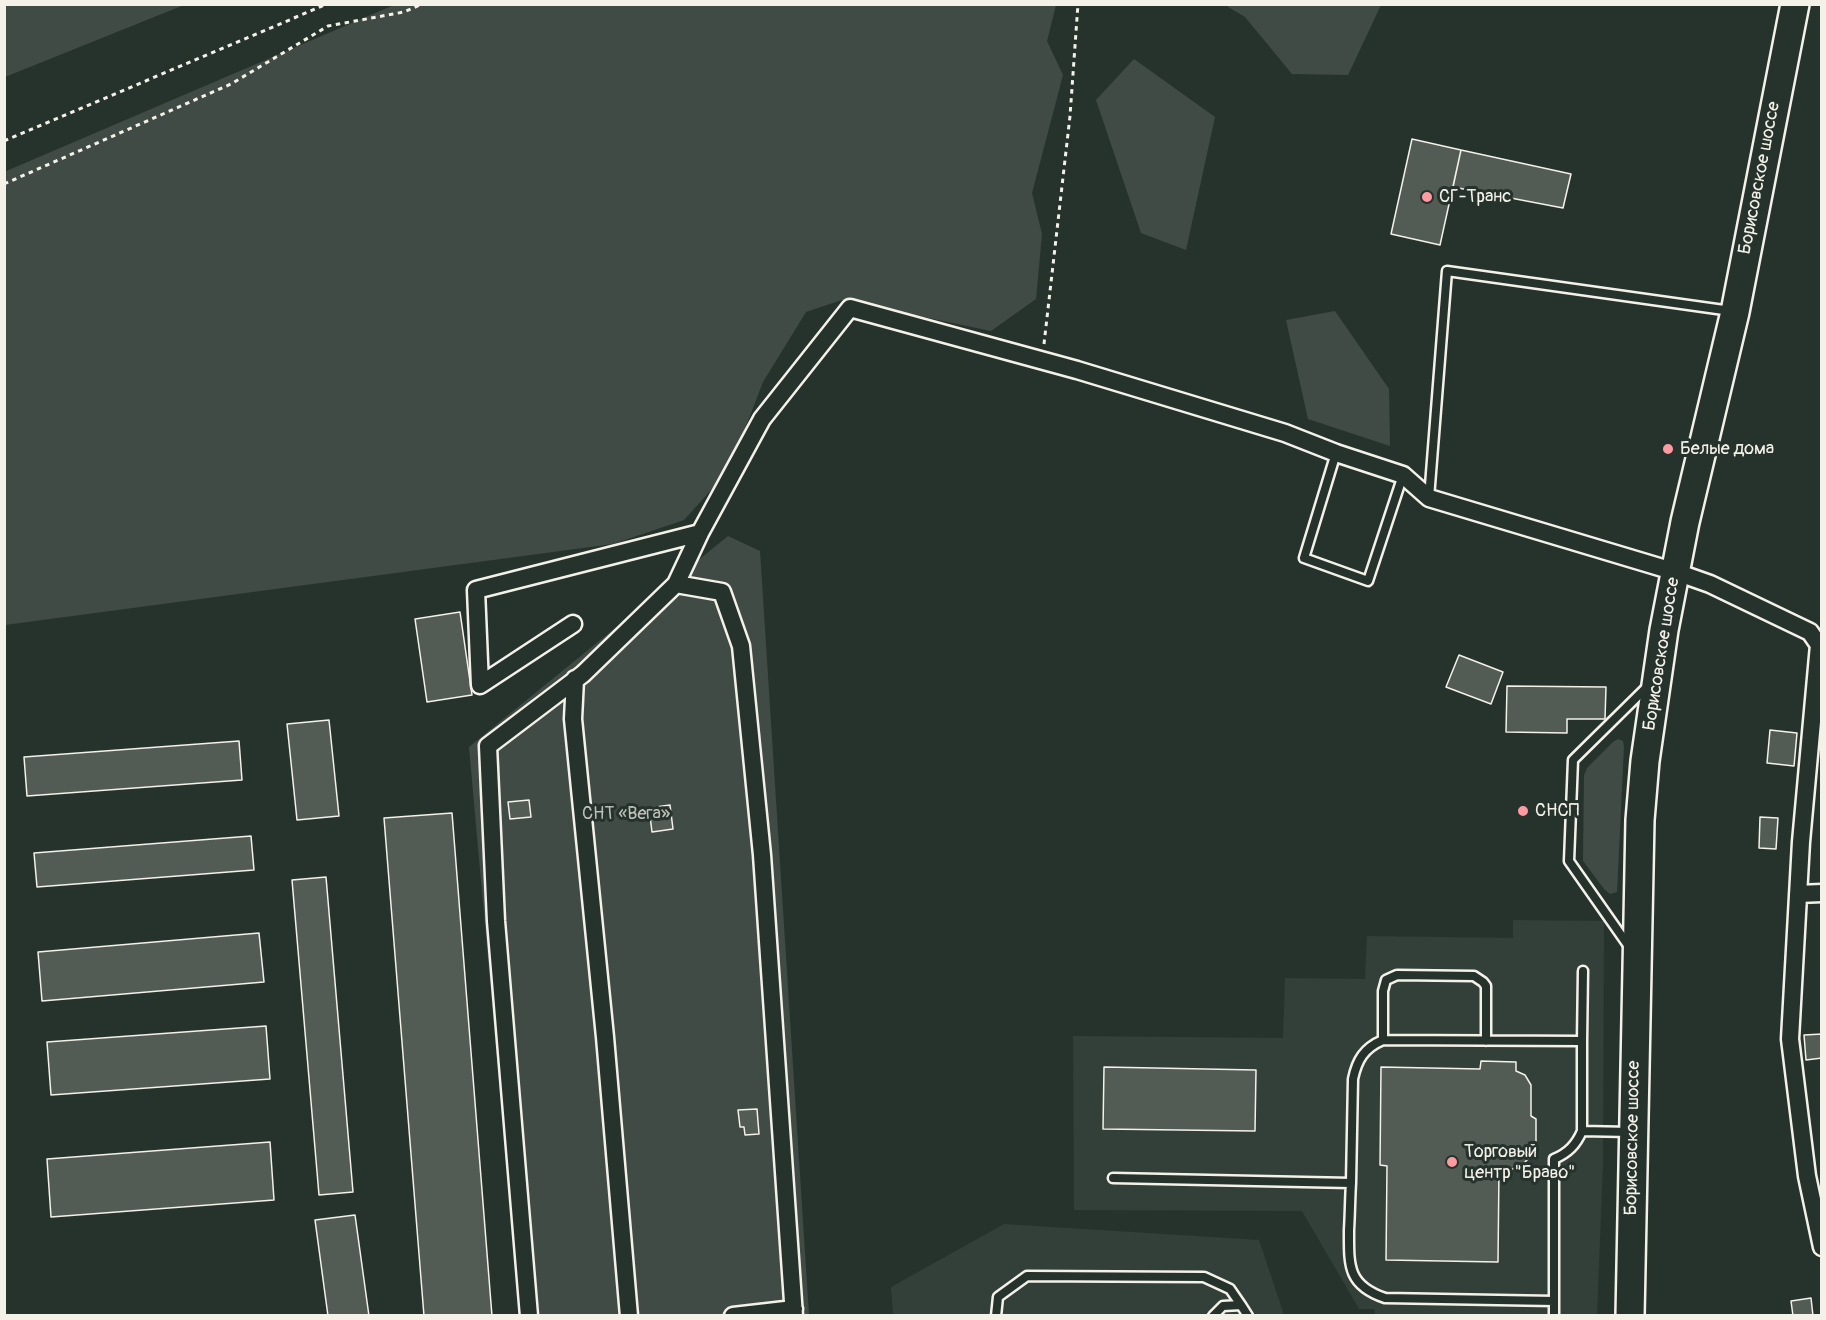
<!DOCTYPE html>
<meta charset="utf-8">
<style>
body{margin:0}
#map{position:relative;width:1826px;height:1320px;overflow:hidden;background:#26332d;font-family:Pangolin,sans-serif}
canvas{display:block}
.frame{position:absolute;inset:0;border:6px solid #f4f1e8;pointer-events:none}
</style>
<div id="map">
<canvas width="1826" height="1320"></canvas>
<div class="frame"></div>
</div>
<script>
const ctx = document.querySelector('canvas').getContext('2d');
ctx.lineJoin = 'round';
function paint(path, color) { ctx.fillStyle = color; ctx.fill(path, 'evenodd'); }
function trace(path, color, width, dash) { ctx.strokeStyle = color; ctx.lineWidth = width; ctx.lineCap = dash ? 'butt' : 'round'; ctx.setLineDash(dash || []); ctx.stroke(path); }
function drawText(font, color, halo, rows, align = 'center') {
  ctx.font = font + ' Pangolin,sans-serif'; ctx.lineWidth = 6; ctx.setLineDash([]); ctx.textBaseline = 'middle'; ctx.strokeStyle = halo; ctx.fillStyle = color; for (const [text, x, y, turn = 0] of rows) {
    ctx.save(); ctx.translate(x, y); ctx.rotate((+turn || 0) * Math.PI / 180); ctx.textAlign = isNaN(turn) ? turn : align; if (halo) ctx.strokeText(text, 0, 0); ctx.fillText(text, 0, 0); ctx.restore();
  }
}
const built = new Path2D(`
 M1513,920L1604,921L1603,1164L1597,1315H1375L1374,1309H1359L1302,1211L1074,1210L1073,1036L1283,1038L1285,978L1365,979L1367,936L1513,938Z
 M1004,1224L1259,1240L1284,1315H893L891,1287Z`);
const green = new Path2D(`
 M5,4H184V5L5,77Z
 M394,5H1056L1047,41L1063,75L1032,193L1042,234L1036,299L991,331L842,300L806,312L763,382L729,470L684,520L613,544L5,625L4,172Z
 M1225,5H1381L1348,75L1292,74L1245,17Z
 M1134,59L1215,117L1186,250L1141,233L1096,100Z
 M1335,311L1389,389L1390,446L1308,419L1286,320Z
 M728,536L760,551L809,1315H520L469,747Z
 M1618,739L1623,741L1624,747L1617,892L1610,894L1604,889L1583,861L1584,775L1587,768L1613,742Z`);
const building = new Path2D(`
 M1412,139L1461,150L1440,245L1391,234Z
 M1461,150L1571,174L1563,208L1453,187Z
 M460,612L472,695L427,702L415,619Z
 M1459,655L1503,672L1491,704L1446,687Z
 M1507,686L1606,687L1605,719H1567V733L1506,732Z
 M329,720L339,816L297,820L287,724Z
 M1770,730L1797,733L1794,766L1767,763Z
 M239,741L242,780L27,796L24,757Z
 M529,800L531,817L510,819L508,802Z
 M670,805L673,829L652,832L649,808Z
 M452,813L492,1316H424L384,818Z
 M1760,817L1778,818L1776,849L1759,848Z
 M251,836L254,870L37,887L34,853Z
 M326,877L353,1192L319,1195L292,880Z
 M259,933L264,982L42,1001L38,952Z
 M266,1026L270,1079L51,1095L47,1042Z
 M1822,1034V1058L1806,1060L1804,1035Z
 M1481,1061L1516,1062V1071L1525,1075L1531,1085V1116L1536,1119V1146H1530L1528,1159L1522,1165L1513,1169H1499L1498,1262L1386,1260L1387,1166L1380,1165L1381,1067L1480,1069Z
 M1104,1067L1256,1070L1255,1131L1103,1129Z
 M757,1109L759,1134L745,1135L744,1127H740L738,1110Z
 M270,1142L274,1200L51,1217L47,1159Z
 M355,1215L369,1316H328L315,1220Z
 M1811,1298L1813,1316H1793L1791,1301Z`);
const path = new Path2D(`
 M4,141L327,4
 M4,184L231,84L328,26L404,12L422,4
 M1044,344L1070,116L1078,4`);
const lane = new Path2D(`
 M1336,453L1304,558L1368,581L1403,475
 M1429,498L1447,271L1731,311
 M1630,948L1569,861L1573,760L1649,685
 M1383,1040V991L1386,980L1397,975L1474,976L1483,982L1486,986V1041
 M1582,1041L1583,971
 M1582,1131L1630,1132
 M1113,1178L1351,1183C1350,1198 1350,1214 1349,1230C1349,1265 1347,1285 1385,1298L1554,1301
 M1351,1183L1353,1079C1357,1060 1364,1048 1383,1040L1582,1041V1131C1576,1145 1568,1153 1554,1159V1316
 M996,1316L998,1297L1027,1276L1204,1277L1230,1289L1241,1305
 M1213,1316L1223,1306L1241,1305L1248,1316`);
const street = new Path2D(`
 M676,584L722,592L741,646L762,855L794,1316
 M573,624L480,685L476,590L700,533
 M575,679L573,719L605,1037L629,1316
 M1798,894L1822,893
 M529,1316L496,921L488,746L583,674L676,584L700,533L762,419L850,308L1077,370L1285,433L1336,453L1403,475L1429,498L1676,572L1710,584L1810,632L1819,645L1801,842L1790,1039L1807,1176L1822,1247
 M733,1316L794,1309`);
const primary = new Path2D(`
 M1630,1316L1640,820L1645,761L1664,630L1685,522L1735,312L1795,4`);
const markers = [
 [1427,197,6,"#ff9aa2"],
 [1668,449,6,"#ff9aa2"],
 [1523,811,6,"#ff9aa2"],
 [1452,1162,6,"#ff9aa2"]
];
const streetNames = [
 ["Борисовское шоссе",1760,178,-79],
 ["Борисовское шоссе",1662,654,-81],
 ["Борисовское шоссе",1633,1138,-89]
];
const poiNames = [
 ["СГ-Транс",1439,197],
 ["Белые дома",1680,449],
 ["СНСП",1535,811],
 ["Торговый",1464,1152],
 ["центр \"Браво\"",1464,1173]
];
const parkNames = [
 ["СНТ «Вега»",626,814]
];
paint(built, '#333f39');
paint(green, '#414b45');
paint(building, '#525c55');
trace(building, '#f4f1e8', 1.5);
trace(lane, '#f4f1e8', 13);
trace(street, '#f4f1e8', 21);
trace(primary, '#f4f1e8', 32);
trace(path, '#f4f1e8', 3, [4.5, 4.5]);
trace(lane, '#26332d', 8);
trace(street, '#26332d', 16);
trace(primary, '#26332d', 27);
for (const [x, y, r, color] of markers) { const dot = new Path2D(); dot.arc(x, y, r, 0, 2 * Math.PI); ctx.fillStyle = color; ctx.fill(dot); trace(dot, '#26332d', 2); }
drawText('18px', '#f4f1e8', '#26332d', streetNames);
drawText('18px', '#f4f1e8', '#26332d', poiNames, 'left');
drawText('18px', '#bebfb7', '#26332d', parkNames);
</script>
